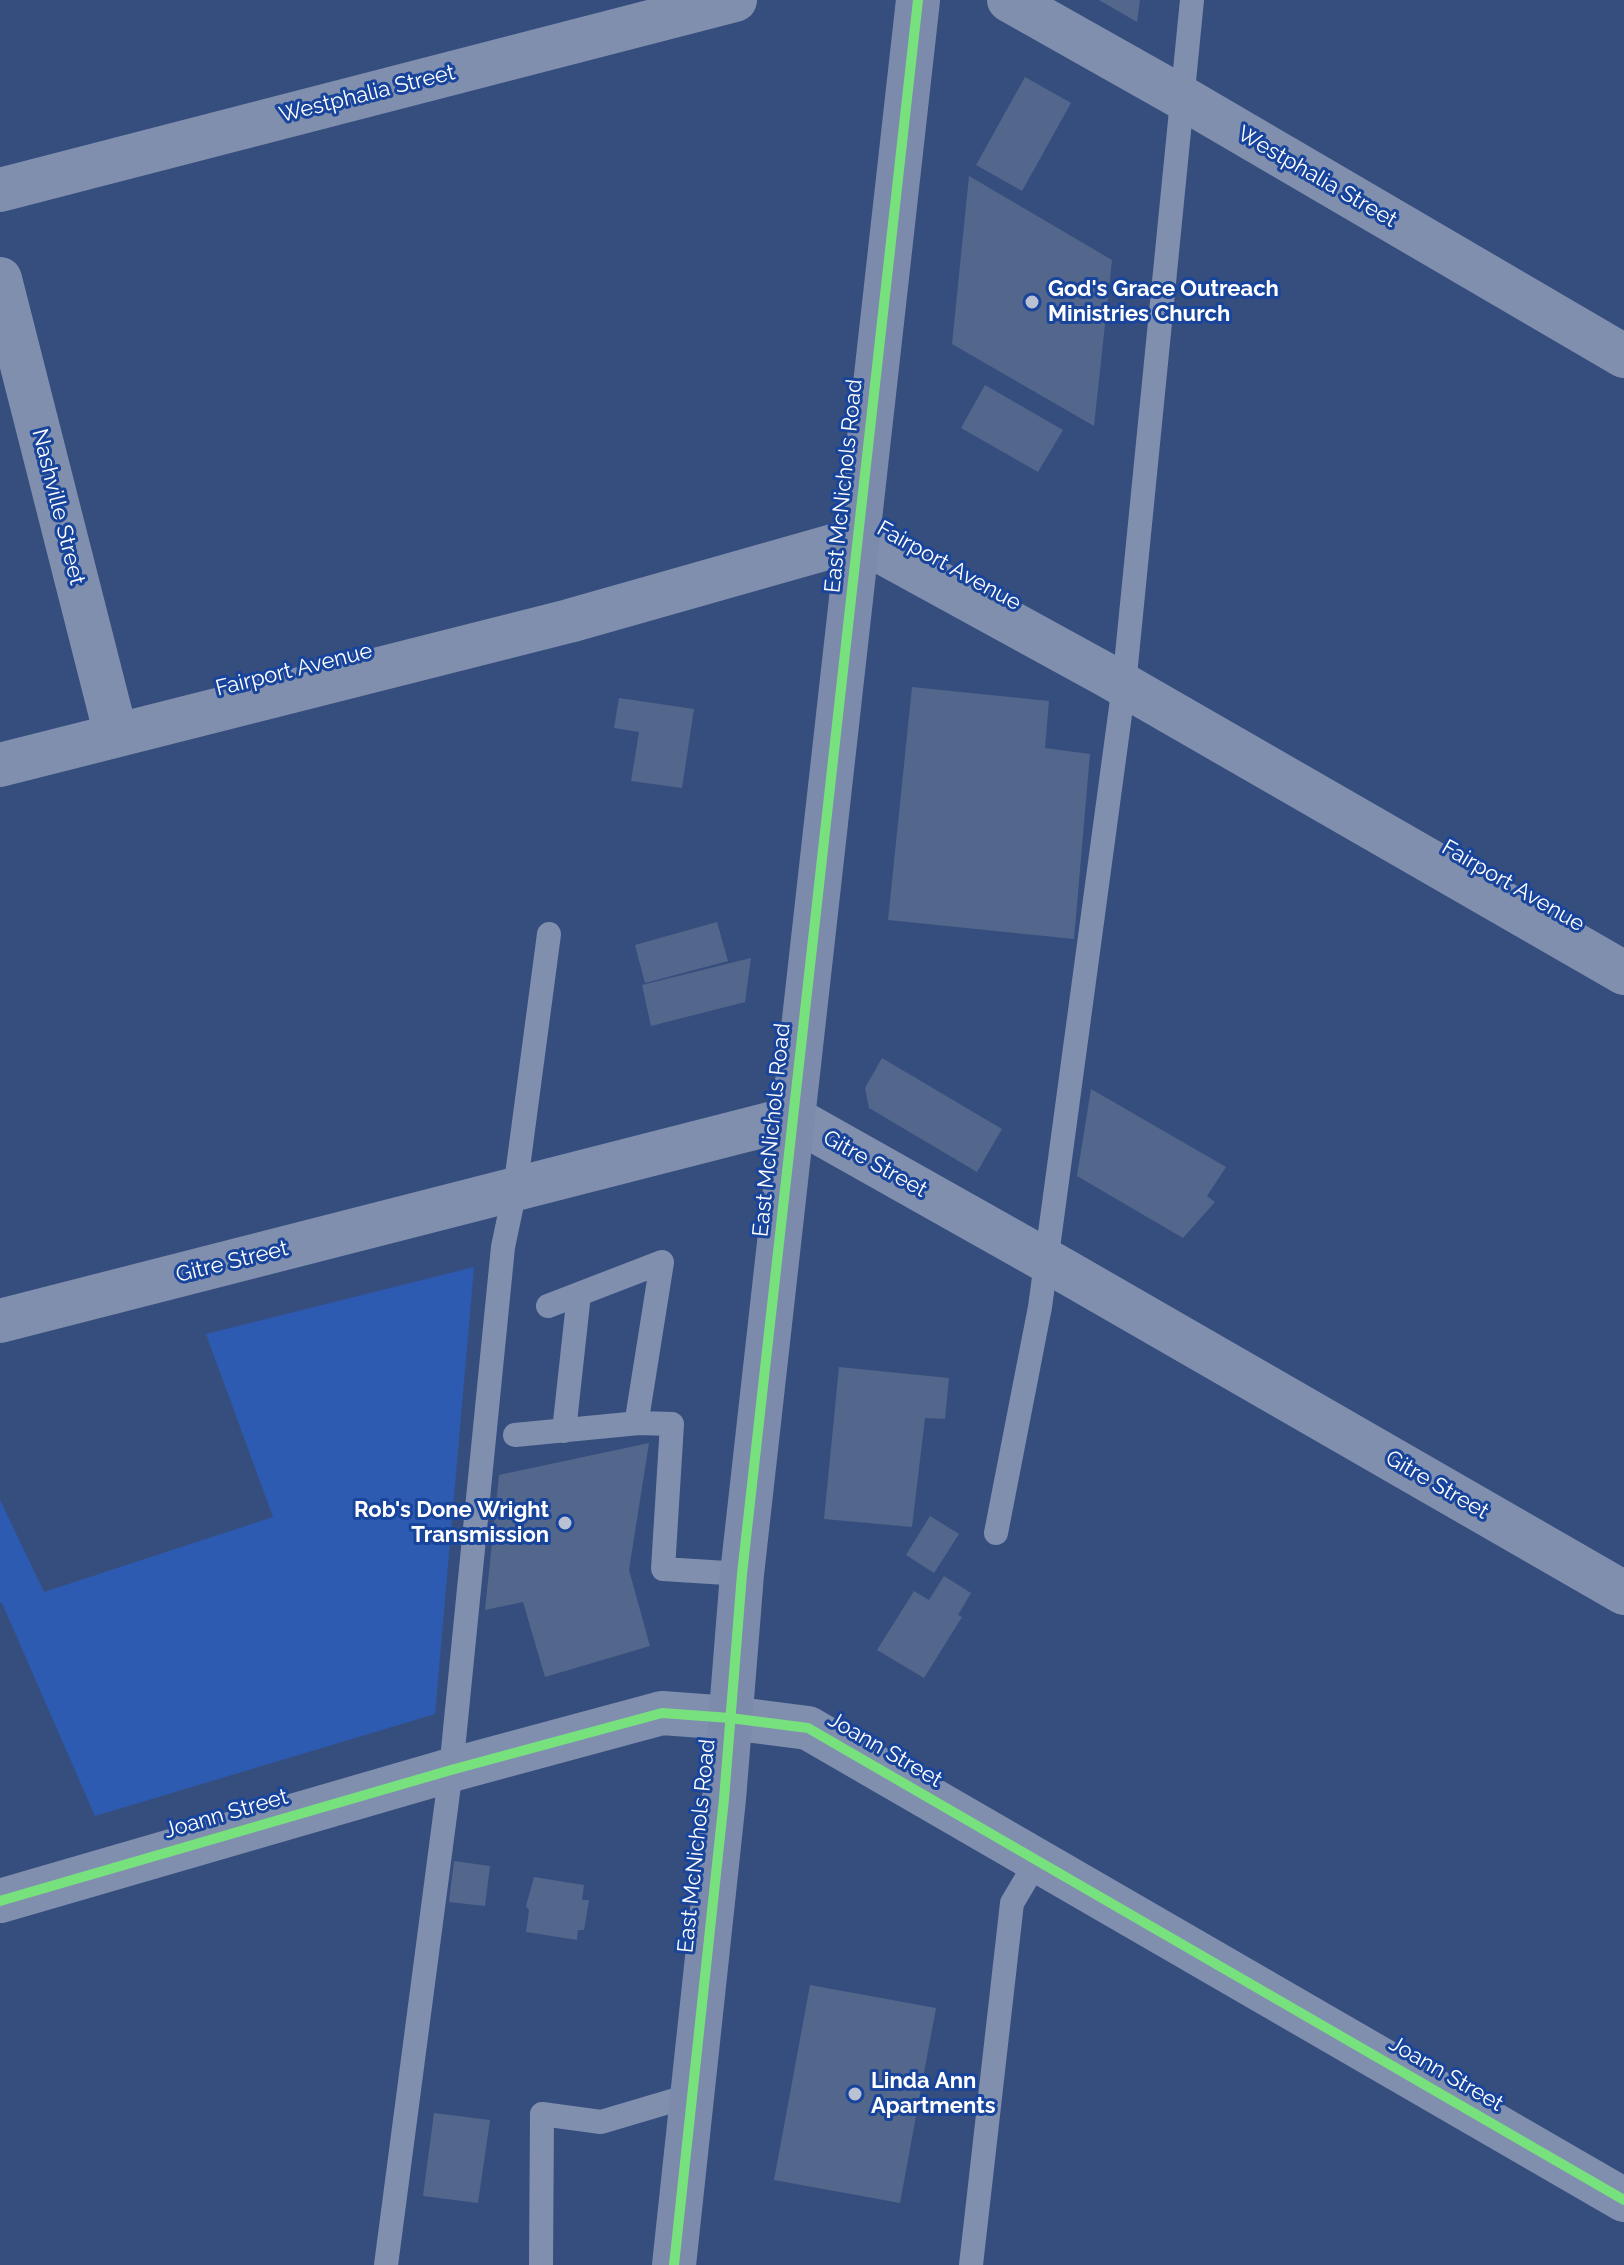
<!DOCTYPE html>
<style>
body{margin:0}
canvas{display:block;background:#364e7d}
</style>
<canvas width="1624" height="2265"></canvas>
<script>
const ctx = document.querySelector('canvas').getContext('2d');
ctx.lineJoin = 'round';
function paint(path, color) { ctx.fillStyle = color; ctx.fill(path, 'evenodd'); }
function trace(path, color, width, dash) { ctx.strokeStyle = color; ctx.lineWidth = width; ctx.lineCap = dash ? 'butt' : 'round'; ctx.setLineDash(dash || []); ctx.stroke(path); }
function drawText(font, color, halo, rows, align = 'center') {
  ctx.font = font + ' Raleway,sans-serif'; ctx.lineWidth = 6; ctx.setLineDash([]); ctx.textBaseline = 'middle'; ctx.strokeStyle = halo; ctx.fillStyle = color; for (const [text, x, y, turn = 0] of rows) {
    ctx.save(); ctx.translate(x, y); ctx.rotate((+turn || 0) * Math.PI / 180); ctx.textAlign = isNaN(turn) ? turn : align; if (halo) ctx.strokeText(text, 0, 0); ctx.fillText(text, 0, 0); ctx.restore();
  }
}
const green = new Path2D(`
 M474,1267L435,1714L95,1816L2,1603H0V1500L44,1592L273,1517L206,1334Z`);
const building = new Path2D(`
 M1099,0H1140L1137,22Z
 M1025,77L1071,103L1022,191L976,165Z
 M969,176L1112,260L1094,426L952,344Z
 M985,385L1063,430L1038,472L961,428Z
 M912,687L1049,701L1045,748L1090,754L1074,939L888,920Z
 M619,698L694,709L682,788L631,781L639,732L614,728Z
 M717,922L728,961L645,983L635,945Z
 M751,958L745,1002L651,1026L642,985Z
 M882,1058L1002,1129L977,1172L869,1108L865,1088Z
 M1091,1089L1226,1167L1207,1196L1215,1202L1183,1238L1077,1176Z
 M839,1367L949,1378L945,1419L925,1418L912,1527L824,1519Z
 M649,1443L629,1570L650,1646L545,1677L523,1602L485,1610L499,1475Z
 M930,1516L959,1534L934,1573L906,1555Z
 M944,1576L971,1593L958,1615L962,1617L924,1678L877,1650L914,1591L929,1600Z
 M454,1861L490,1866L485,1906L449,1902Z
 M534,1877L584,1885L582,1900H589L584,1930H578L577,1940L526,1932L529,1910L526,1906Z
 M810,1985L936,2008L900,2203L774,2180Z
 M434,2113L490,2120L478,2203L423,2196Z`);
const lane = new Path2D(`
 M548,1306L662,1262L637,1419L639,1423
 M564,1431L579,1294
 M515,1435L639,1423L672,1424L663,1569L742,1574
 M996,1533L1040,1307L1124,685L1192,0
 M386,2265L451,1770L503,1247L515,1190L549,934
 M541,2265L542,2114L601,2122L692,2095
 M971,2265L1012,1903L1037,1861`);
const street = new Path2D(`
 M1009,0L1181,97L1624,356
 M0,190L735,0
 M0,279L116,735
 M0,765L569,621L858,539L1108,676L1624,973
 M0,1321L793,1118L1063,1270L1624,1593
 M0,1901L451,1770L662,1713L730,1718L808,1728L1624,2200`);
const secondary = new Path2D(`
 M674,2265L724,1799L742,1574L918,0`);
const cycleway = new Path2D(`
 M0,1901L451,1770L662,1713L730,1718L808,1728L1624,2200
 M674,2265L724,1799L742,1574L918,0`);
const markers = [
 [1032,302,8,"#b9c1d2"],
 [565,1523,8,"#b9c1d2"],
 [855,2094,8,"#b9c1d2"]
];
const streetNames = [
 ["Westphalia Street",367,94,-14],
 ["Westphalia Street",1317,177,30],
 ["East McNichols Road",844,486,-84],
 ["Nashville Street",58,507,76],
 ["Fairport Avenue",949,566,29],
 ["Fairport Avenue",294,670,-14],
 ["Fairport Avenue",1513,886,30],
 ["East McNichols Road",772,1130,-84],
 ["Gitre Street",875,1164,29],
 ["Gitre Street",232,1262,-14],
 ["Gitre Street",1437,1485,30],
 ["Joann Street",885,1750,30],
 ["Joann Street",226,1814,-16],
 ["East McNichols Road",697,1846,-84],
 ["Joann Street",1446,2074,30]
];
const poiNames = [
 ["God's Grace Outreach",1048,289],
 ["Ministries Church",1048,314],
 ["Rob's Done Wright",549,1510,"right"],
 ["Transmission",549,1535,"right"],
 ["Linda Ann",871,2081],
 ["Apartments",871,2106]
];
paint(green, '#2d5bb1');
paint(building, '#53668b');
trace(lane, '#818faf', 24);
trace(street, '#818faf', 44);
trace(secondary, '#7c8bab', 44);
trace(cycleway, '#77e17e', 10);
for (const [x, y, r, color] of markers) { const dot = new Path2D(); dot.arc(x, y, r, 0, 2 * Math.PI); ctx.fillStyle = color; ctx.fill(dot); trace(dot, '#18449b', 3); }
drawText('22px', '#fff', '#18449b', streetNames);
drawText('bold 22px', '#fff', '#18449b', poiNames, 'left');
</script>
